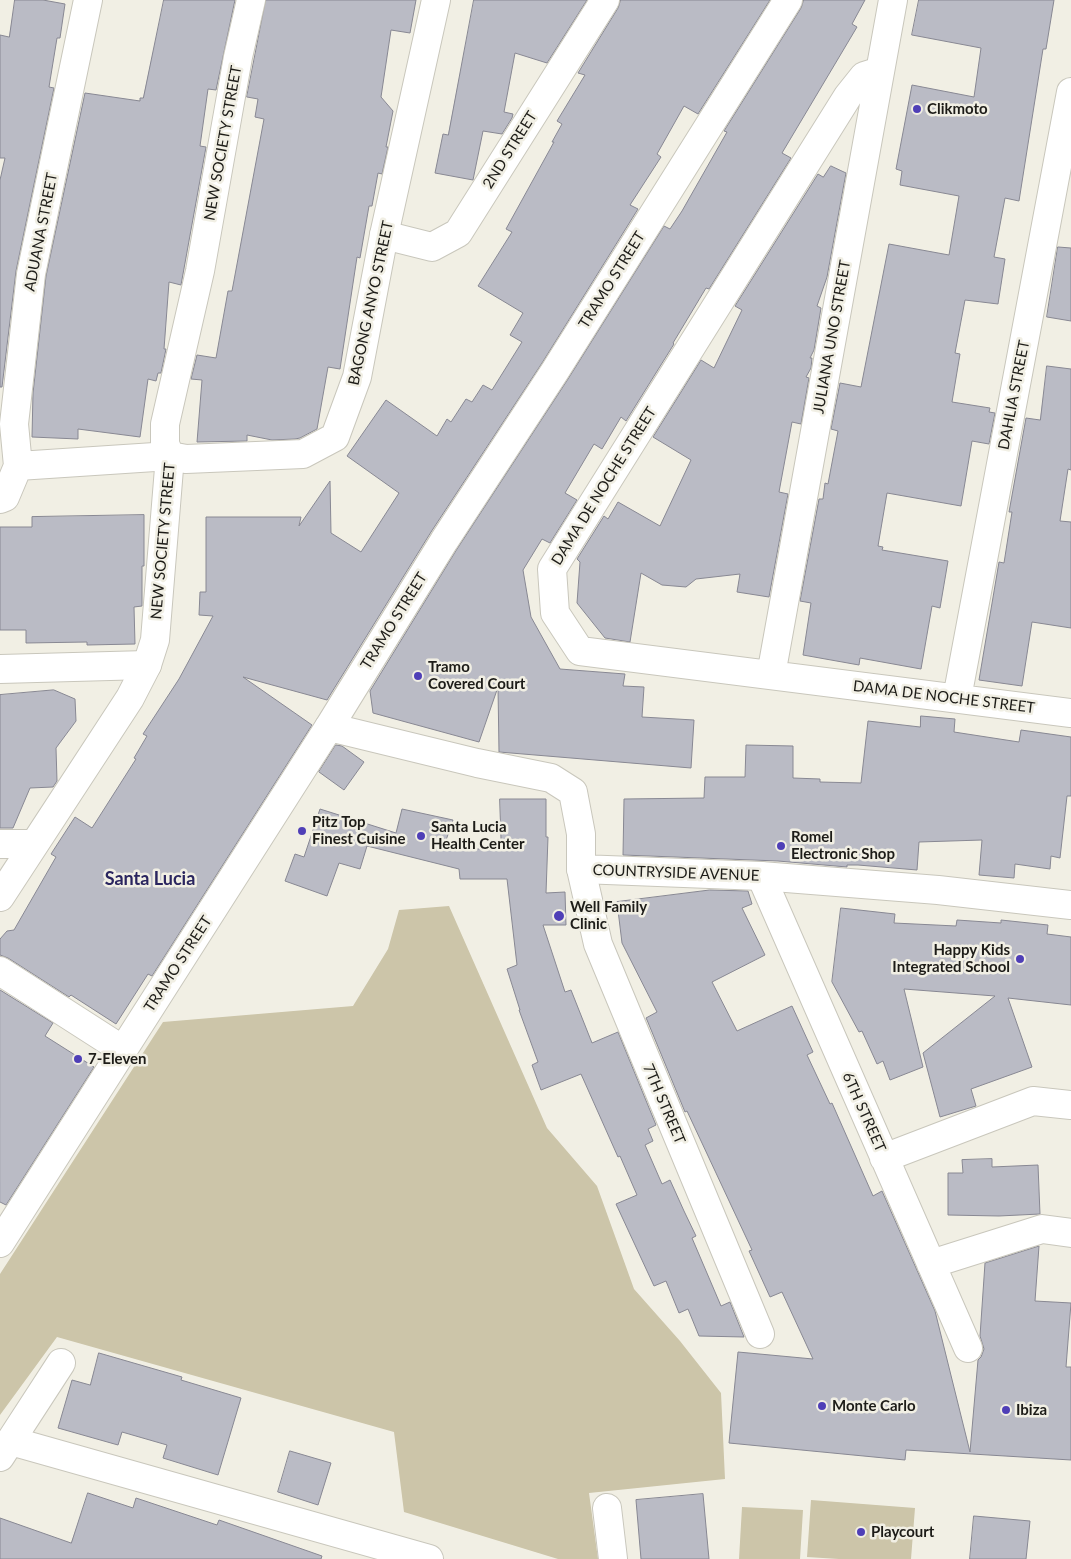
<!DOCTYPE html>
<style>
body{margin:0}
canvas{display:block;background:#f1efe4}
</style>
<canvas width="1071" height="1559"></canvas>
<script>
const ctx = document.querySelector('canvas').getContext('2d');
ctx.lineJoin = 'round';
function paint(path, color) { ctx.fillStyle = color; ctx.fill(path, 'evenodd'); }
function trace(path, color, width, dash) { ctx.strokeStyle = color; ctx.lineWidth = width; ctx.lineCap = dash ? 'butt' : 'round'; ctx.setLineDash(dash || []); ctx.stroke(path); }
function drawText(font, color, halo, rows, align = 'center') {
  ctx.font = font + ' Lato,sans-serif'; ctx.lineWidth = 5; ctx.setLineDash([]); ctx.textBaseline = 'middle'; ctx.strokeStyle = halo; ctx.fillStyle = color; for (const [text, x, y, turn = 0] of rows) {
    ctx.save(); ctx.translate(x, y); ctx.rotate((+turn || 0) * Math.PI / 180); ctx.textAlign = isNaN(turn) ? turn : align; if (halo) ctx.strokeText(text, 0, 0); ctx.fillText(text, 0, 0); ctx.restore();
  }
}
const green = new Path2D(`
 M449,906L547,1128L597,1186L634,1289L680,1341L721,1393L725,1479L589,1493L598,1559H558L404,1512L394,1432L57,1337L0,1415V1274L163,1022L353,1006L388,949L399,910Z
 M811,1500L915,1508L911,1559H839L807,1557Z
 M742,1507L803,1510L800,1559H739Z`);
const building = new Path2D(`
 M15,0H43L65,4L60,38H57L49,87L54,88L16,271L2,387H0V180L5,158H0V35L9,37Z
 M164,0H235L216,90L208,89L200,146L206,147L181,285L169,282L164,349H166L161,373H158L156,381L148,379L140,437L78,429V439L32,437L33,393L46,276L85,93L140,101V98H143Z
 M266,0H416L410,33L391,30L381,97L393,111L386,147H388L382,174L378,173L372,206H369L360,258L357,257L340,369L328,367L317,429L300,438L295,439L272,440L247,435V441L197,442L202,380L191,379L197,355L216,358L228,291H232L264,119L255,117L258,99L247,97Z
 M474,0H587L547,63L515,53L504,112L513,114L512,118L502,134L483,131L473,180L435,173L443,134L448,135Z
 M621,0H770L698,114L684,106L657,154L661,157L630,205L638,209L542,363L431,532L327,700L243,677L312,725L152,976L148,974L116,1024L71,995L69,997L8,958L0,955V939L7,931L14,930L56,857L51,854L75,817L92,828L136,759L134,758L147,736L143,734L179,679L213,616L199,615L200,592H206V517H301L299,526L330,481L331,533L361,552L399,493L347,456L386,400L437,436L447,419L451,422L466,399L472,402L483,385L492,390L522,342L510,335L523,313L478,286L512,232L506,229L554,142H552L562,124L557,121L585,75L578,73L618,8Z
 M804,0H865L852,24L857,27L782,153L791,158L709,289L706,288L673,343L674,344L626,421L621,417L602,449L594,444L565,493L577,500L550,543L542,539L523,570L531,617L560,669L625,674L623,686L644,687L642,717L694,720L691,768L499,752L498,687L479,742L373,713L370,691L457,549L568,379L664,226L670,229L682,211L727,132L724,131L801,8Z
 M919,0H1054L1046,49H1043L1019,201L1005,198L994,257L1005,259L998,304L965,300L955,353L960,354L952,402L990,408L989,412L995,413L989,444L972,441L961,506L887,493L878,546L883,547L882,550L948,561L940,608L932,606L921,669L860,658L859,665L803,655L811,603L800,601L819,499H823L825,483L828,484L838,431L831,429L840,383L861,387L889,244L949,255L959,196L900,185L902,171L896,169L912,85L974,97L981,48L912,35Z
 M831,166L846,173L827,277L817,306L821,308L814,350L810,358H812L811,368L806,377L809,378L801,424L792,422L779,492L788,494L769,597L737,592L740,574L696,579L686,587L662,585L641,573L630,642L605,638L577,603L580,562L577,559L604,516L608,519L618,502L660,526L691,460L653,437L701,360L714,368L742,310L735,306L818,174L823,177Z
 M1058,247L1071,248V321L1047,317Z
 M1047,366L1071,369V470L1068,469L1060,521L1071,522V628L1032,622L1022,686L979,680L999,562L1004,563L1012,512H1009L1026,418L1040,420Z
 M144,515V566H142V606L134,607L135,644L87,645V642L26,643V630H0V527H32V517Z
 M54,690L75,699L76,721L56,748L57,781L53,787L30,788L13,828H0V695Z
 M921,716L955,719L954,732L1019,742L1021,730L1071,737V796H1067L1060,858L1051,856L1050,869L1015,864L1014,878L979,875L982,840L919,842L917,870L858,865H847V867L778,861L623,855L624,799L704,798L705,777H745L746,745L793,746V778L820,779V782L861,783L868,721L920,727Z
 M336,745L342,746L364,762L344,790L319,772Z
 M500,799H546V837H548L546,893L565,892L566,925H543L565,992L571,990L592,1043L618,1032L656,1125L648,1129L653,1141L645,1145L662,1184L670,1180L684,1211L696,1236L692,1238L721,1306L730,1302L744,1337L699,1336L688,1309L679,1313L666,1281L654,1286L616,1204L637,1195L620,1156L618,1157L581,1074L541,1090L532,1065L538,1062L519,1010H520L507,969L517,965L507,879H460L459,869L367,846L360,869L339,863L327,896L285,881L295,854L304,857L320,809L396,833L402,809L453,820L443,849H501Z
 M710,890L748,891L752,904L742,908L765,955L712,982L737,1031L792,1006L813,1052L807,1055L830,1104L832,1103L873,1196L882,1191L935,1311L970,1452L978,1360L981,1357L984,1349L980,1336L985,1263L1039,1246L1035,1301L1071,1303L1066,1367H1071V1460L906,1450L905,1460L729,1443L738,1352L813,1359L782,1292L770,1297L749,1251L752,1250L687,1111L685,1112L647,1020L646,1018L657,1012L622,943L617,902Z
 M841,908L895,914L894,923L956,926L957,920L1001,923V920L1048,925L1047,934L1071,937V1005L1008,998L1032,1067L971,1089L976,1106L940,1117L923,1053L995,996L904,989L923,1067L890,1080L883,1061L877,1064L862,1031L859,1032L832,982Z
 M0,990L53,1023L45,1036L94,1067L6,1205L0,1202Z
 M992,1159V1167L1038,1165L1040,1214L999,1216L948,1215V1173H963L962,1160Z
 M99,1353L182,1377L181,1380L241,1398L218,1475L163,1458L167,1445L122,1432L118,1445L58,1428L72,1380L90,1385Z
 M290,1451L331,1463L318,1505L278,1492Z
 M88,1493L133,1508L136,1498L217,1525L219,1520L322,1556L321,1559H0V1518L71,1543Z
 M703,1494L709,1559H641L636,1500Z
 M974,1516L1030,1521L1026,1559H970Z`);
const street = new Path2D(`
 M880,71L864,76L848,96L552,569L555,613L580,651L1071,713
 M384,235L432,247L458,233L605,0
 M18,466L14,424L31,274L88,0
 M18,466L170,456
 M0,499L5,497L18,466
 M0,669L147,665
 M771,675L893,0
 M957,698L1071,92
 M329,727L444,541L555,371L788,0
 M0,844H34
 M581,869L598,944L760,1334
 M761,876L968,1348
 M884,1158L1033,1101L1071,1105
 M0,1243L123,1050
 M931,1264L1042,1229L1071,1233
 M11,1441L429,1559
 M0,1457L61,1363
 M607,1508L613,1559`);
const secondary = new Path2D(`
 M170,456L186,459L303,454L335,437L357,377L384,235L436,0
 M0,897L130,698L147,665L155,640L170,456L165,444V424L200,271L238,57L251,0
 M0,971L123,1050L329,727L477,763L551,778L573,792L581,834V869L761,876L938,890L1071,905`);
const markers = [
 [917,109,5,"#4f3fb7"],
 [418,676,5,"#4f3fb7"],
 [302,831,5,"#4f3fb7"],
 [421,836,5,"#4f3fb7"],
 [781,846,5,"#4f3fb7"],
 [559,916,6,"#4f3fb7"],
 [1020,959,5,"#4f3fb7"],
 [78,1059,5,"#4f3fb7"],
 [822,1406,5,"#4f3fb7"],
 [1006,1410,5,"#4f3fb7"],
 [861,1532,5,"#4f3fb7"]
];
const poiNames = [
 ["Clikmoto",927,109],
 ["Tramo",428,667],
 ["Covered Court",428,684],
 ["Pitz Top",312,822],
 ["Finest Cuisine",312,839],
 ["Santa Lucia",431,827],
 ["Health Center",431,844],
 ["Romel",791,837],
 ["Electronic Shop",791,854],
 ["Well Family",570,907],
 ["Clinic",570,924],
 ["Happy Kids",1010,950,"right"],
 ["Integrated School",1010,967,"right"],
 ["7-Eleven",88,1059],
 ["Monte Carlo",832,1406],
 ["Ibiza",1016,1410],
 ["Playcourt",871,1532]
];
const streetNames = [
 ["NEW SOCIETY STREET",223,143,-80],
 ["2ND STREET",510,150,-58],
 ["ADUANA STREET",41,232,-79],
 ["TRAMO STREET",612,280,-58],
 ["BAGONG ANYO STREET",371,303,-78],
 ["JULIANA UNO STREET",832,337,-80],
 ["DAHLIA STREET",1014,395,-79],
 ["DAMA DE NOCHE STREET",604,486,-58],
 ["NEW SOCIETY STREET",163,541,-85],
 ["TRAMO STREET",394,621,-58],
 ["DAMA DE NOCHE STREET",944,697,7],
 ["COUNTRYSIDE AVENUE",676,873,2],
 ["TRAMO STREET",178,964,-57],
 ["7TH STREET",664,1104,67],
 ["6TH STREET",864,1112,66]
];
const quarterNames = [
 ["Santa Lucia",150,879]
];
paint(green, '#ccc5a9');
paint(building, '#babbc5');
trace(building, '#888893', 1);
trace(street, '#c9c7bc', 30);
trace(secondary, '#c9c7bc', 30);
trace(street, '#fff', 28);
trace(secondary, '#fff', 28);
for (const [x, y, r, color] of markers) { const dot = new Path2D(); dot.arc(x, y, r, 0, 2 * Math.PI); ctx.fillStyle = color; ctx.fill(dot); trace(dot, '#f1efe4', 2); }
drawText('bold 15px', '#1d1c18', '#f1efe4', poiNames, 'left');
drawText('15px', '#1d1c18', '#f1efe4', streetNames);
drawText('bold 18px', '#2a255f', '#f1efe4', quarterNames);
</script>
